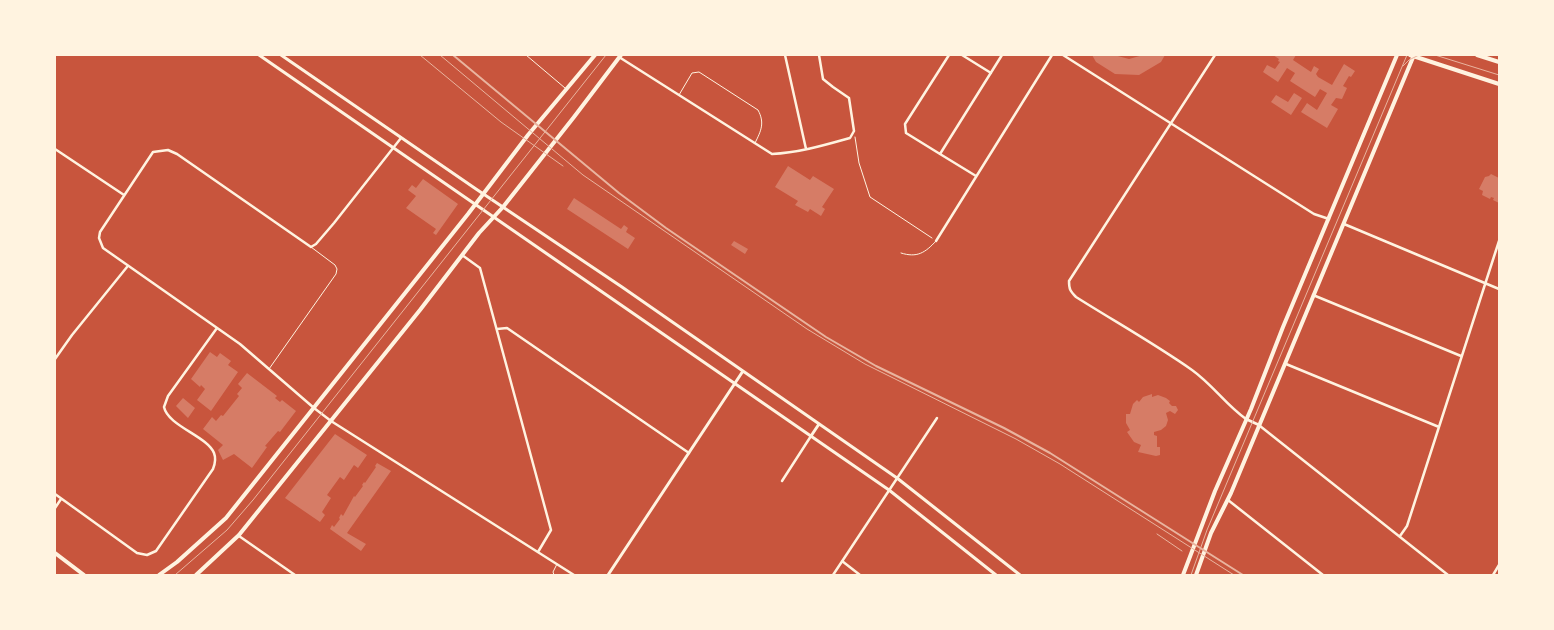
<!DOCTYPE html>
<style>
body{margin:0}
#map{position:relative;width:1554px;height:630px;overflow:hidden;background:#c8553d;font-family:Arial,sans-serif}
canvas{display:block}
.frame{position:absolute;inset:0;border:56px solid #fff3e0;pointer-events:none}
</style>
<div id="map">
<canvas width="1554" height="630"></canvas>
<div class="frame"></div>
</div>
<script>
const ctx = document.querySelector('canvas').getContext('2d');
ctx.lineJoin = 'round';
function paint(path, color) { ctx.fillStyle = color; ctx.fill(path, 'evenodd'); }
function trace(path, color, width, dash) { ctx.strokeStyle = color; ctx.lineWidth = width; ctx.lineCap = dash ? 'butt' : 'round'; ctx.setLineDash(dash || []); ctx.stroke(path); }
const building = new Path2D(`
 M1092,55H1114L1129,59L1143,55H1165L1161,62L1139,75L1115,74L1096,62Z
 M1273,55H1296L1293,60L1311,72L1314,66L1319,69L1316,74L1318,77L1332,85L1344,64L1355,71L1351,77L1349,76L1343,86L1347,88L1342,99L1336,98L1331,105L1338,109L1327,128L1301,112L1307,103L1317,110L1327,93L1320,89L1315,97L1290,81L1295,73L1287,68L1278,82L1263,72L1267,65L1275,69L1280,62L1278,61L1279,59Z
 M1294,93L1302,98L1291,115L1271,102L1276,95L1288,102Z
 M788,166L810,180L813,176L834,189L822,207L825,209L821,216L810,209L808,212L795,205L798,201L775,187Z
 M1491,174L1499,178V203L1493,200L1494,198L1491,197L1490,199L1482,195L1483,191L1479,189L1485,177L1489,176Z
 M423,179L458,204L436,235L433,233L436,229L406,208L416,196L408,190L412,185L416,188Z
 M574,198L621,229L624,225L628,228L626,232L635,238L628,249L567,209Z
 M734,241L748,249L745,254L731,245Z
 M210,352L217,357L220,353L231,361L228,365L238,372L211,411L197,400L205,389L201,385L200,387L191,379Z
 M247,373L277,396L275,398L280,402L282,400L296,411L280,432L278,431L265,446L267,447L252,468L234,454L223,460L218,450L223,445L203,429L212,417L216,421L221,415L223,416L239,396L237,394L242,388L238,384Z
 M1152,394V397L1158,395L1166,398L1170,401L1169,403L1172,406H1176L1178,410L1175,414L1170,411L1166,413L1168,420L1166,426L1161,430L1154,432V435L1157,436V447H1160V455L1156,456L1138,452L1141,445L1134,442L1127,432L1130,430L1126,423V414H1130L1133,404L1137,400L1139,402L1143,397Z
 M183,398L195,408L188,418L176,406Z
 M335,434L367,455L358,468L354,465L344,480L340,477L327,495L331,498L322,512L325,515L320,522L285,498Z
 M377,463L391,471L347,533L366,544L361,551L330,529L332,525L334,527L340,519L339,518L341,514L343,516L354,496L355,497L363,486L362,485L364,482L365,483L376,467L375,466Z`);
const path = new Path2D(`
 M855,137L859,163L870,197L932,238`);
const service = new Path2D(`
 M526,55L565,88
 M679,95L692,73L699,72L758,110C765,123 761,131 755,143
 M901,253C917,258 925,253 936,241
 M269,369L336,274L337,269L335,265L311,247
 M554,575L553,572L557,564`);
const minor = new Path2D(`
 M785,55L806,149
 M962,55L991,73
 M1063,55L1314,214L1329,219
 M1215,55L1069,281C1069,289 1070,291 1076,297C1114,321 1155,344 1192,370C1213,385 1226,405 1246,419
 M619,57L772,154C798,153 825,145 850,138L854,131L849,98L833,87L823,79L819,55
 M401,138L334,223L316,244L311,247L177,154L168,150L153,152L100,232L99,238L103,248L240,344L314,408L331,421L574,575
 M55,149L124,195
 M940,154L906,133L905,124L949,55
 M976,176L940,154L1002,55
 M1344,224L1499,289
 M936,241L1052,55
 M462,255L480,268L551,530L538,552
 M1313,295L1461,356
 M497,329L507,328L689,453
 M55,359L72,335L127,267
 M1286,364L1439,427
 M1260,426L1448,575
 M782,481L811,436
 M55,494L137,553L147,555L156,551L213,469C215,464 216,458 214,453C207,436 168,426 164,407L168,396L217,328
 M1228,500L1323,575
 M55,508L61,499
 M239,536L295,575
 M1400,536L1407,526L1499,241
 M842,561L860,575
 M833,575L937,418
 M1493,575L1499,565`);
const tertiary = new Path2D(`
 M259,55L889,490L996,575
 M281,55L476,189L622,287L897,478L1020,575
 M1246,419L1259,425
 M811,436L819,424
 M608,575L743,371`);
const secondary = new Path2D(`
 M55,553L84,575`);
const primary = new Path2D(`
 M1410,55L1499,84
 M1477,55L1499,62
 M159,575L177,562L226,518L468,214L528,135L595,55
 M196,575L239,535L420,310L479,233L503,207L574,117L621,55
 M1183,575L1215,491L1251,409L1283,327L1397,55
 M1196,575L1211,533L1231,493L1414,55`);
const tram = new Path2D(`
 M420,55L501,122L563,166
 M440,55L583,175L807,329L865,364L1016,439L1060,464L1234,575
 M1435,55L1499,75
 M1403,66L1409,60L1419,55
 M1157,534L1182,551
 M175,575L227,530L253,500L606,55
 M1191,575L1207,530L1407,55`);
const rail = new Path2D(`
 M453,55L619,193L666,228L826,337L876,366L1004,428L1050,453L1243,575`);
paint(building, '#d67c66');
trace(path, '#fff3e0', 1);
trace(service, '#fff3e0', 1);
trace(minor, '#fff3e0', 2.5);
trace(tertiary, '#fff3e0', 3);
trace(secondary, '#fff3e0', 4);
trace(primary, '#fff3e0', 4);
trace(tram, '#e9b49f', 1);
trace(rail, '#e9b49f', 2);
</script>
